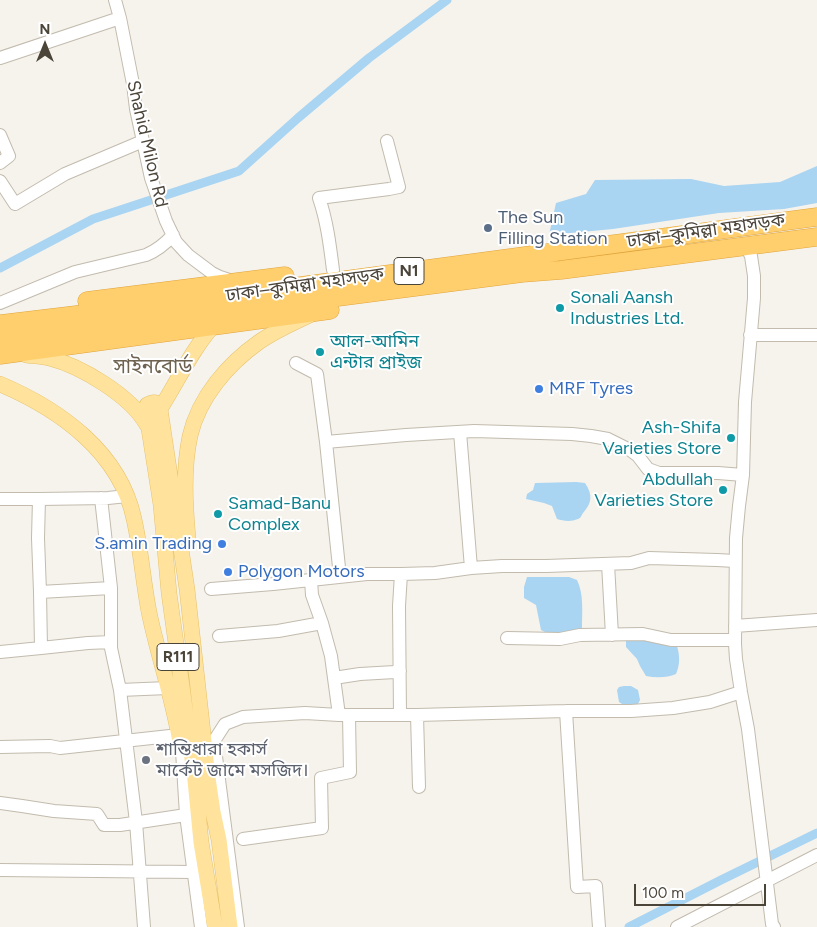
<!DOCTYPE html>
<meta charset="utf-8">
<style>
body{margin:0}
#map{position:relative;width:817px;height:927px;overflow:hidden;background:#f6f3ec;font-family:Figtree,sans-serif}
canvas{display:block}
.north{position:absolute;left:20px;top:20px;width:50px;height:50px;-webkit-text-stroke:4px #fff;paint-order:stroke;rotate:0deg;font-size:14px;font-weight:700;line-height:20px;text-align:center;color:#4b4439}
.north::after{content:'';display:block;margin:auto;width:18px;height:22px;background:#4b4439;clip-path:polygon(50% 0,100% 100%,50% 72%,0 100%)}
.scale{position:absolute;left:634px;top:884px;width:132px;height:22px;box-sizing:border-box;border:2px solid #4b4439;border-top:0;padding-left:6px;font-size:15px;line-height:18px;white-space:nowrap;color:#4b4439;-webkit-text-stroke:4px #fff;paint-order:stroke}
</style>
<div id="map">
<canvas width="817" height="927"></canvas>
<div class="north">N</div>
<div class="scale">100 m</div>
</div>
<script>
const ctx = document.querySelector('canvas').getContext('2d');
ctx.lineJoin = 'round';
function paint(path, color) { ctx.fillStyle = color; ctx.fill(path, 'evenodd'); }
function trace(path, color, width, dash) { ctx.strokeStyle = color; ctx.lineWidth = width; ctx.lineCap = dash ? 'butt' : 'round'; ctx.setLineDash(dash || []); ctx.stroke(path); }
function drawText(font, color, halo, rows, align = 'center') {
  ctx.font = font + ' Figtree,"Noto Sans Bengali",sans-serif'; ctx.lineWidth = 4; ctx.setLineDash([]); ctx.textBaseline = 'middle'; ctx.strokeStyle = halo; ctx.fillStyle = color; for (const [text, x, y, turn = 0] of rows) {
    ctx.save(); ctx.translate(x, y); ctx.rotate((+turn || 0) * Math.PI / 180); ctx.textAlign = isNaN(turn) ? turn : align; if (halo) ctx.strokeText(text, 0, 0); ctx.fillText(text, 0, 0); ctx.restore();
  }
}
const water = new Path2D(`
 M817,166V203L784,209L719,213L613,229L549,235L556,203L586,194L595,180L691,179L724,186L780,182Z
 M576,482L585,483C593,495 592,503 583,513C581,516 581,518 578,519C571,522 563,521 557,519L552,506L544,503L526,499L527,494L533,490L535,483Z
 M527,577H569L577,580C584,594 582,612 582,628L574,633L551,635L541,630L536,605L524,598V587Z
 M626,638L672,643L677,646C680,656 680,665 676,674C667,678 656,678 646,676L640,666L637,659L626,647Z
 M624,686H631L638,690L640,700L638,704C631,706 626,707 619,702L617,690L619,687Z`);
const canal = new Path2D(`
 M0,268L93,219L239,171L298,118L369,58L447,0
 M629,927L721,880L817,833`);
const minor = new Path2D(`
 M115,0L120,18L133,84L136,109L151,178L166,221L176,242L188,255L212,273L220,277L232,281
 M0,58L120,18
 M0,135L9,156L0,163
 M0,181L15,204L65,174L143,141
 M746,246L751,256L754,276V298L745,402L743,475L739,506L736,538L735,644L736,659L741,692L748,729L772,924L774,927
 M333,270C330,246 327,221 319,198L389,189L399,187L387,141
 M0,303L75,272L146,255C158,250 165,244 173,235
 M750,335H817
 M296,363L317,374L326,442L340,577
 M460,432L471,568
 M326,442L406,435L474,431L572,434L591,436L608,439L630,450L638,456L648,469L659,473H718L743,475
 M101,498L111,588V648L120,690L136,822L144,927
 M0,499H39
 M608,564L612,635
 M311,580L312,595L322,623L331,656L339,715
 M111,588L40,592L38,538L39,499L108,498L127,496
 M211,589L273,584L367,574H401L435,573L471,568L502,566H546L631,563L649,558L717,560L735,561
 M40,592L41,648L88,643L111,642
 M735,626L817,620
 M219,636L278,631L322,623
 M507,638L560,639L580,635L643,634L671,640H735
 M0,652L41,648
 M334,678L360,674L395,672L396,671H400
 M120,690L168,688
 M566,711L577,887L596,886L599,927
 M400,715L399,606L401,574
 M417,715L419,787
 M0,747L50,746L60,748L179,735
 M182,751L186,815L201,927
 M0,803L22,806L54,811L97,814L104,825H120L186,815
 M243,839L322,828L321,778L350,772L349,715
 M0,870L193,872
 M238,927L214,741L225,724L243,717L305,713L339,715H417L566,711H631L673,708L710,702L741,692
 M677,927L817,855`);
const major = new Path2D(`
 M213,326C191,351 178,381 160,409L187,589L208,778L213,812L219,840L230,927
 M26,355C33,356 42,356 49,358C81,366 131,396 147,425
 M0,384C59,409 120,452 134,519C141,550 143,581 149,612C158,656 173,698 180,742
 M160,409L157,403C153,402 151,403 147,405L146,410L161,505L169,593L195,780L201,842L215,927
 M188,538C185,504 183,469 190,436C199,397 228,364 259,342C275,331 293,323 310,315`);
const highway = new Path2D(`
 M87,301L285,276
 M0,324L151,306L817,217
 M0,341L522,273L561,270L817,237
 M0,355L330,310`);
const markers = [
 [488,228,5,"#5c6f8a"],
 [560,308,5,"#0f9aa8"],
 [320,352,5,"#0f9aa8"],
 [539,389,5,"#3f7fe0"],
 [731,438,5,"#0f9aa8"],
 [723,490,5,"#0f9aa8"],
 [218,514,5,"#0f9aa8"],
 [222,544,5,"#3f7fe0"],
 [228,572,5,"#3f7fe0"],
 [146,760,5,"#6b7280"]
];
const shields = [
 [409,271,30],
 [178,657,42]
];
const shieldNames = [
 ["N1",409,271],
 ["R111",178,657]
];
const streetNames = [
 ["Shahid Milon Rd",147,144,77],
 ["ঢাকা–কুমিল্লা মহাসড়ক",706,231,-8],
 ["ঢাকা–কুমিল্লা মহাসড়ক",305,285,-8]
];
const serviceNames = [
 ["The Sun",498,218],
 ["Filling Station",498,239]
];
const cultureNames = [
 ["Sonali Aansh",570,298],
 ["Industries Ltd.",570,319],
 ["আল-আমিন",330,342],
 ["এন্টার প্রাইজ",330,363],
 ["Ash-Shifa",721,428,"right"],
 ["Varieties Store",721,449,"right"],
 ["Abdullah",713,480,"right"],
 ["Varieties Store",713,501,"right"],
 ["Samad-Banu",228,504],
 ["Complex",228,525]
];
const shopNames = [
 ["MRF Tyres",549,389],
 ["S.amin Trading",212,544,"right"],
 ["Polygon Motors",238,572]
];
const worshipNames = [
 ["শান্তিধারা হকার্স",156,750],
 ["মার্কেট জামে মসজিদ।",156,771]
];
const quarterNames = [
 ["সাইনবোর্ড",153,367]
];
paint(water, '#a9d4f2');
trace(canal, '#a9d4f2', 9);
trace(minor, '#c2bbae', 14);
trace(major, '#e6c16a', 16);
trace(highway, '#e0a43c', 19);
trace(minor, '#fff', 12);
trace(major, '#ffe39c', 15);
trace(highway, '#ffcf6e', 18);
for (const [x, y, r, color] of markers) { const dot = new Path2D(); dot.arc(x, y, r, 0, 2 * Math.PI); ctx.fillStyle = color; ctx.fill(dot); trace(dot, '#fff', 2); }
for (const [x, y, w] of shields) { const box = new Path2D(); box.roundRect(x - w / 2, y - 13.5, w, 27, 4); ctx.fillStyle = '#fff'; ctx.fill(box); trace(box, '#4b4439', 1); }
drawText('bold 16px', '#4b4439', null, shieldNames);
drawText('18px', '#4b4439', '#fff', streetNames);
drawText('18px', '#4e5e75', '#fff', serviceNames, 'left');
drawText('18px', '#0d838f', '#fff', cultureNames, 'left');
drawText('18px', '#366cbe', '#fff', shopNames, 'left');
drawText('18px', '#5b616d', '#fff', worshipNames, 'left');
drawText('20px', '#6e6250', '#fff', quarterNames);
</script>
